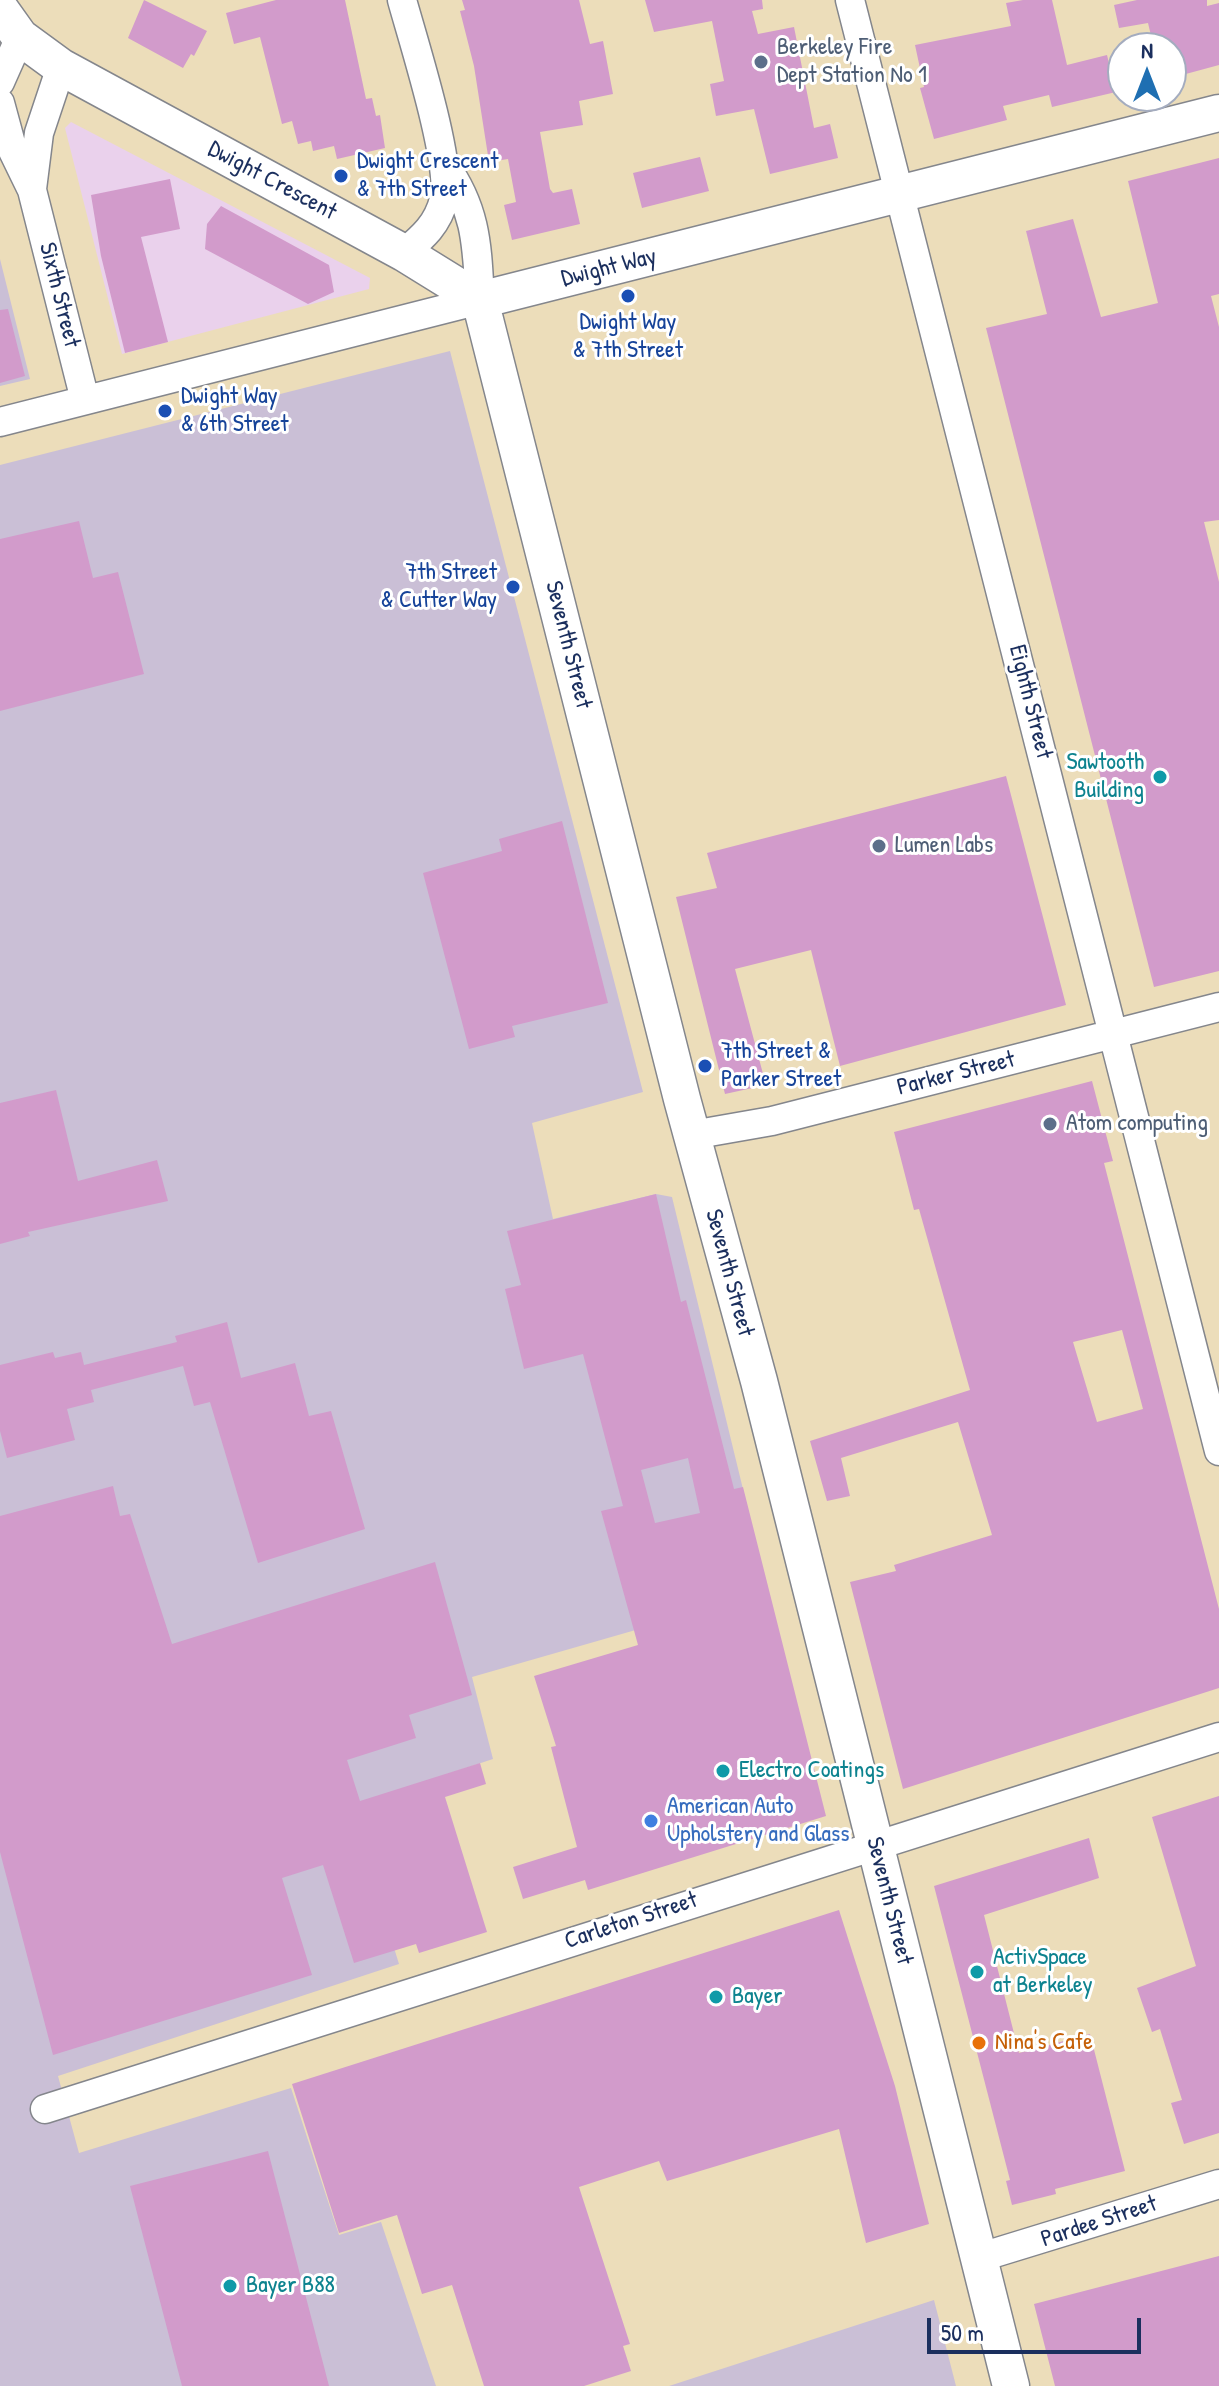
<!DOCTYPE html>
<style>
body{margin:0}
#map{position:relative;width:1219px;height:2386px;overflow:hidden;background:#ecddba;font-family:"Patrick Hand",sans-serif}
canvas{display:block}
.north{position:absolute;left:1107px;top:32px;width:80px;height:80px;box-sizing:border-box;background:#fff;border:2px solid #a4acbf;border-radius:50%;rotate:0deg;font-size:22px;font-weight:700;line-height:32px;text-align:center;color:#1b2f5e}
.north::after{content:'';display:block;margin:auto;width:28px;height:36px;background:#1f6fb2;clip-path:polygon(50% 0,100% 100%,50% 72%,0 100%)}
.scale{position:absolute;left:927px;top:2318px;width:214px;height:36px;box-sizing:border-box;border:4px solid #1b2f5e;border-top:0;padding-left:10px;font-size:24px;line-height:28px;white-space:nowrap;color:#1b2f5e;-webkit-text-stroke:6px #fff;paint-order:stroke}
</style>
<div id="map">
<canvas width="1219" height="2386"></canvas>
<div class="north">N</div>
<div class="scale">50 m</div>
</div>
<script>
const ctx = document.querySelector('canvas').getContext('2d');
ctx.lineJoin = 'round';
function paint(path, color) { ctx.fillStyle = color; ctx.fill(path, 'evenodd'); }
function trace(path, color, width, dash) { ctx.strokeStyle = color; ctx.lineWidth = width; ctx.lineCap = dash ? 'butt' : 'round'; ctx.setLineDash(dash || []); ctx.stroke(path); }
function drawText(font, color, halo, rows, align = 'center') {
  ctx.font = font + ' "Patrick Hand",sans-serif'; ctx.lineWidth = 6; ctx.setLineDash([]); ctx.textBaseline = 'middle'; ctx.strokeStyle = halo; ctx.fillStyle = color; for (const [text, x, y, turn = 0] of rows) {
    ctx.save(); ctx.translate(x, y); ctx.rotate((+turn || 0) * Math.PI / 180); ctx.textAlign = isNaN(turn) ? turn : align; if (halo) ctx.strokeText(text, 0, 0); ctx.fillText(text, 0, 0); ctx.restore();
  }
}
const built = new Path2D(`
 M71,122L370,278L369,289L122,354L65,128Z`);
const industrial = new Path2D(`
 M0,259L30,379L0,386Z
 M450,351L643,1092L532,1123L553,1219L656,1194L672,1197L768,1592L472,1677L493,1759L350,1806L399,1964L58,2076L79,2153L291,2088L339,2235L381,2222L436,2386H0V465Z
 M934,2300L956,2386H669Z`);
const building = new Path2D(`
 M144,0L207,31L194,56L191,54L183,68L128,38Z
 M276,0H345L366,99L372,98L376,116L380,115L385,148L337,159L334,146L313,151L311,141L298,144L292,121L282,124L260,37L234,44L226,13Z
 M462,0H579L590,44L603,41L613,94L579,101L583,125L540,132L550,189L553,193L572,189L580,224L512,240L504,205L516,202L508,159L489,162L474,66L460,11L465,10Z
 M645,0H762L763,9L752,11L758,34L794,27L814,128L830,124L838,158L770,174L754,109L716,116L710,84L724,81L712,21L654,32Z
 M1023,0H1052L1067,65L1107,55L1116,92L1052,107L1049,95L1003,106L1007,120L934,139L920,88L924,87L915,45L1011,26L1006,3Z
 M1137,0H1207V6L1219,3V65L1171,78V48H1154L1148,23L1119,28L1114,5Z
 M700,157L709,191L642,208L633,173Z
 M1219,158V294L1211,296L1219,327V520L1204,522L1219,582V971L1154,987L986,328L1047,314L1026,231L1073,219L1101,317L1158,303L1128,181Z
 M170,179L180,229L141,237L168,342L125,353L101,256L91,195Z
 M221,206L329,265L334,292L308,304L205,249L207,224Z
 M8,309L25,376L0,383V310Z
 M79,521L93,578L118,572L144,674L0,711V539Z
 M1006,776L1066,1005L840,1066L811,950L735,969L766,1085L725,1094L676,897L717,888L707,853Z
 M562,821L608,1003L512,1026L515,1037L469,1049L423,873L502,851L499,839Z
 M1092,1081L1113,1161L1104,1163L1219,1609V1688L903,1789L850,1582L896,1571L894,1565L992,1535L958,1422L841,1458L850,1496L827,1501L810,1441L970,1390L919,1209L914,1210L894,1132ZM1122,1330L1143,1409L1097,1422L1073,1342Z
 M56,1090L78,1181L157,1160L168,1201L28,1232L30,1236L0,1244V1103Z
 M656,1194L681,1302L686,1300L734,1489L743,1487L826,1816L588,1890L585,1880L523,1899L513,1867L577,1847L551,1747L556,1746L534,1676L638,1645L601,1511L623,1506L583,1354L524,1369L505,1289L521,1285L507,1231ZM688,1458L700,1513L655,1523L641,1470Z
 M227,1322L241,1378L295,1363L309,1416L331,1411L365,1529L258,1563L210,1402L194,1406L183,1366L91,1390L94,1402L67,1409L75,1440L7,1458L0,1431V1365L53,1352L55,1358L81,1352L84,1365L177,1342L175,1336Z
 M113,1486L120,1516L130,1514L172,1644L435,1562L472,1695L409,1715L416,1738L347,1760L360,1801L480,1763L486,1784L445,1797L487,1932L419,1953L416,1944L354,1963L323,1865L282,1878L312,1975L53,2055L0,1852V1516Z
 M1219,1796V2133L1184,2144L1171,2103L1182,2100L1160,2029L1152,2032L1137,1988L1196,1966L1152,1817Z
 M1089,1838L1099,1878L984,1915L1019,2053L1090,2034L1125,2171L1055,2189L1056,2194L1012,2205L1006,2181L1010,2180L934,1886Z
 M839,1910L895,2086L929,2224L866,2243L839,2129L667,2181L659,2161L579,2187L630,2344L623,2346L631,2371L584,2386H484L452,2285L422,2294L397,2215L339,2233L292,2084Z
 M268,2151L329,2386H182L130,2186Z
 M1219,2256V2386H1055L1034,2304Z`);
const minor = new Path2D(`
 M402,0C413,40 453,165 444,199C438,224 423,237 404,253
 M850,0L1219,1451
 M0,82L20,37
 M0,103L13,151L32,190L85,400
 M32,189L39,133L61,67
 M0,422L480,300C477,246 477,210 444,164
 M692,1135L772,1121L1219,1007
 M45,2109L1219,1737
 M978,2258L1219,2184`);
const tertiary = new Path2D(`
 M0,9L20,37L61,67L404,253L480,300
 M480,300L682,1099L759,1381L1011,2386
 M480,300L1219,113`);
const markers = [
 [761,62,8,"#5c6f8a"],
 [341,176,8,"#1a4fb4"],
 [628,296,8,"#1a4fb4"],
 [165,411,8,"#1a4fb4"],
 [513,587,8,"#1a4fb4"],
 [1160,777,8,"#0f9aa8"],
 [879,846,8,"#5c6f8a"],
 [705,1066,8,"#1a4fb4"],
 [1050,1124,8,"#5c6f8a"],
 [723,1771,8,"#0f9aa8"],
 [651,1821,8,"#3f7fe0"],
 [977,1972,8,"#0f9aa8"],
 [716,1997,8,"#0f9aa8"],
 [979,2043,8,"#e8710a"],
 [230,2286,8,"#0f9aa8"]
];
const serviceNames = [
 ["Berkeley Fire",777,48],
 ["Dept Station No 1",777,76],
 ["Lumen Labs",895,846],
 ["Atom computing",1066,1124]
];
const transitNames = [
 ["Dwight Crescent",357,162],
 ["& 7th Street",357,190],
 ["Dwight Way",628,323,"center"],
 ["& 7th Street",628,351,"center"],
 ["Dwight Way",181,397],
 ["& 6th Street",181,425],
 ["7th Street",497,573,"right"],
 ["& Cutter Way",497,601,"right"],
 ["7th Street &",721,1052],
 ["Parker Street",721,1080]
];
const streetNames = [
 ["Dwight Crescent",272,181,28],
 ["Dwight Way",609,268,-14],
 ["Sixth Street",59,295,76],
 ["Seventh Street",568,645,76],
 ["Eighth Street",1030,702,76],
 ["Parker Street",956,1074,-14],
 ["Seventh Street",729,1273,75],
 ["Seventh Street",889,1901,76],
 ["Carleton Street",631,1921,-18],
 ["Pardee Street",1099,2222,-18]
];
const cultureNames = [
 ["Sawtooth",1144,763,"right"],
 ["Building",1144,791,"right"],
 ["Electro Coatings",739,1771],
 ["ActivSpace",993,1958],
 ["at Berkeley",993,1986],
 ["Bayer",732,1997],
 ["Bayer B88",246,2286]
];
const shopNames = [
 ["American Auto",667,1807],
 ["Upholstery and Glass",667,1835]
];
const foodNames = [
 ["Nina's Cafe",995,2043]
];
paint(built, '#ead1ec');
paint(industrial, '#cabfd6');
paint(building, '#d29bcb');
trace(minor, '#84868c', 31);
trace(tertiary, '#84868c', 39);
trace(minor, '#fff', 28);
trace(tertiary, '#fff', 36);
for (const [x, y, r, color] of markers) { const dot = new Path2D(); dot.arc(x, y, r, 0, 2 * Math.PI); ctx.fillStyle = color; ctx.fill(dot); trace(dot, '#fff', 3); }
drawText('24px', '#4e5e75', '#fff', serviceNames, 'left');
drawText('24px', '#164399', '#fff', transitNames, 'left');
drawText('24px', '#1b2f5e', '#fff', streetNames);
drawText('24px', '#0d838f', '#fff', cultureNames, 'left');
drawText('24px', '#366cbe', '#fff', shopNames, 'left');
drawText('24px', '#c56008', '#fff', foodNames, 'left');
</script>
